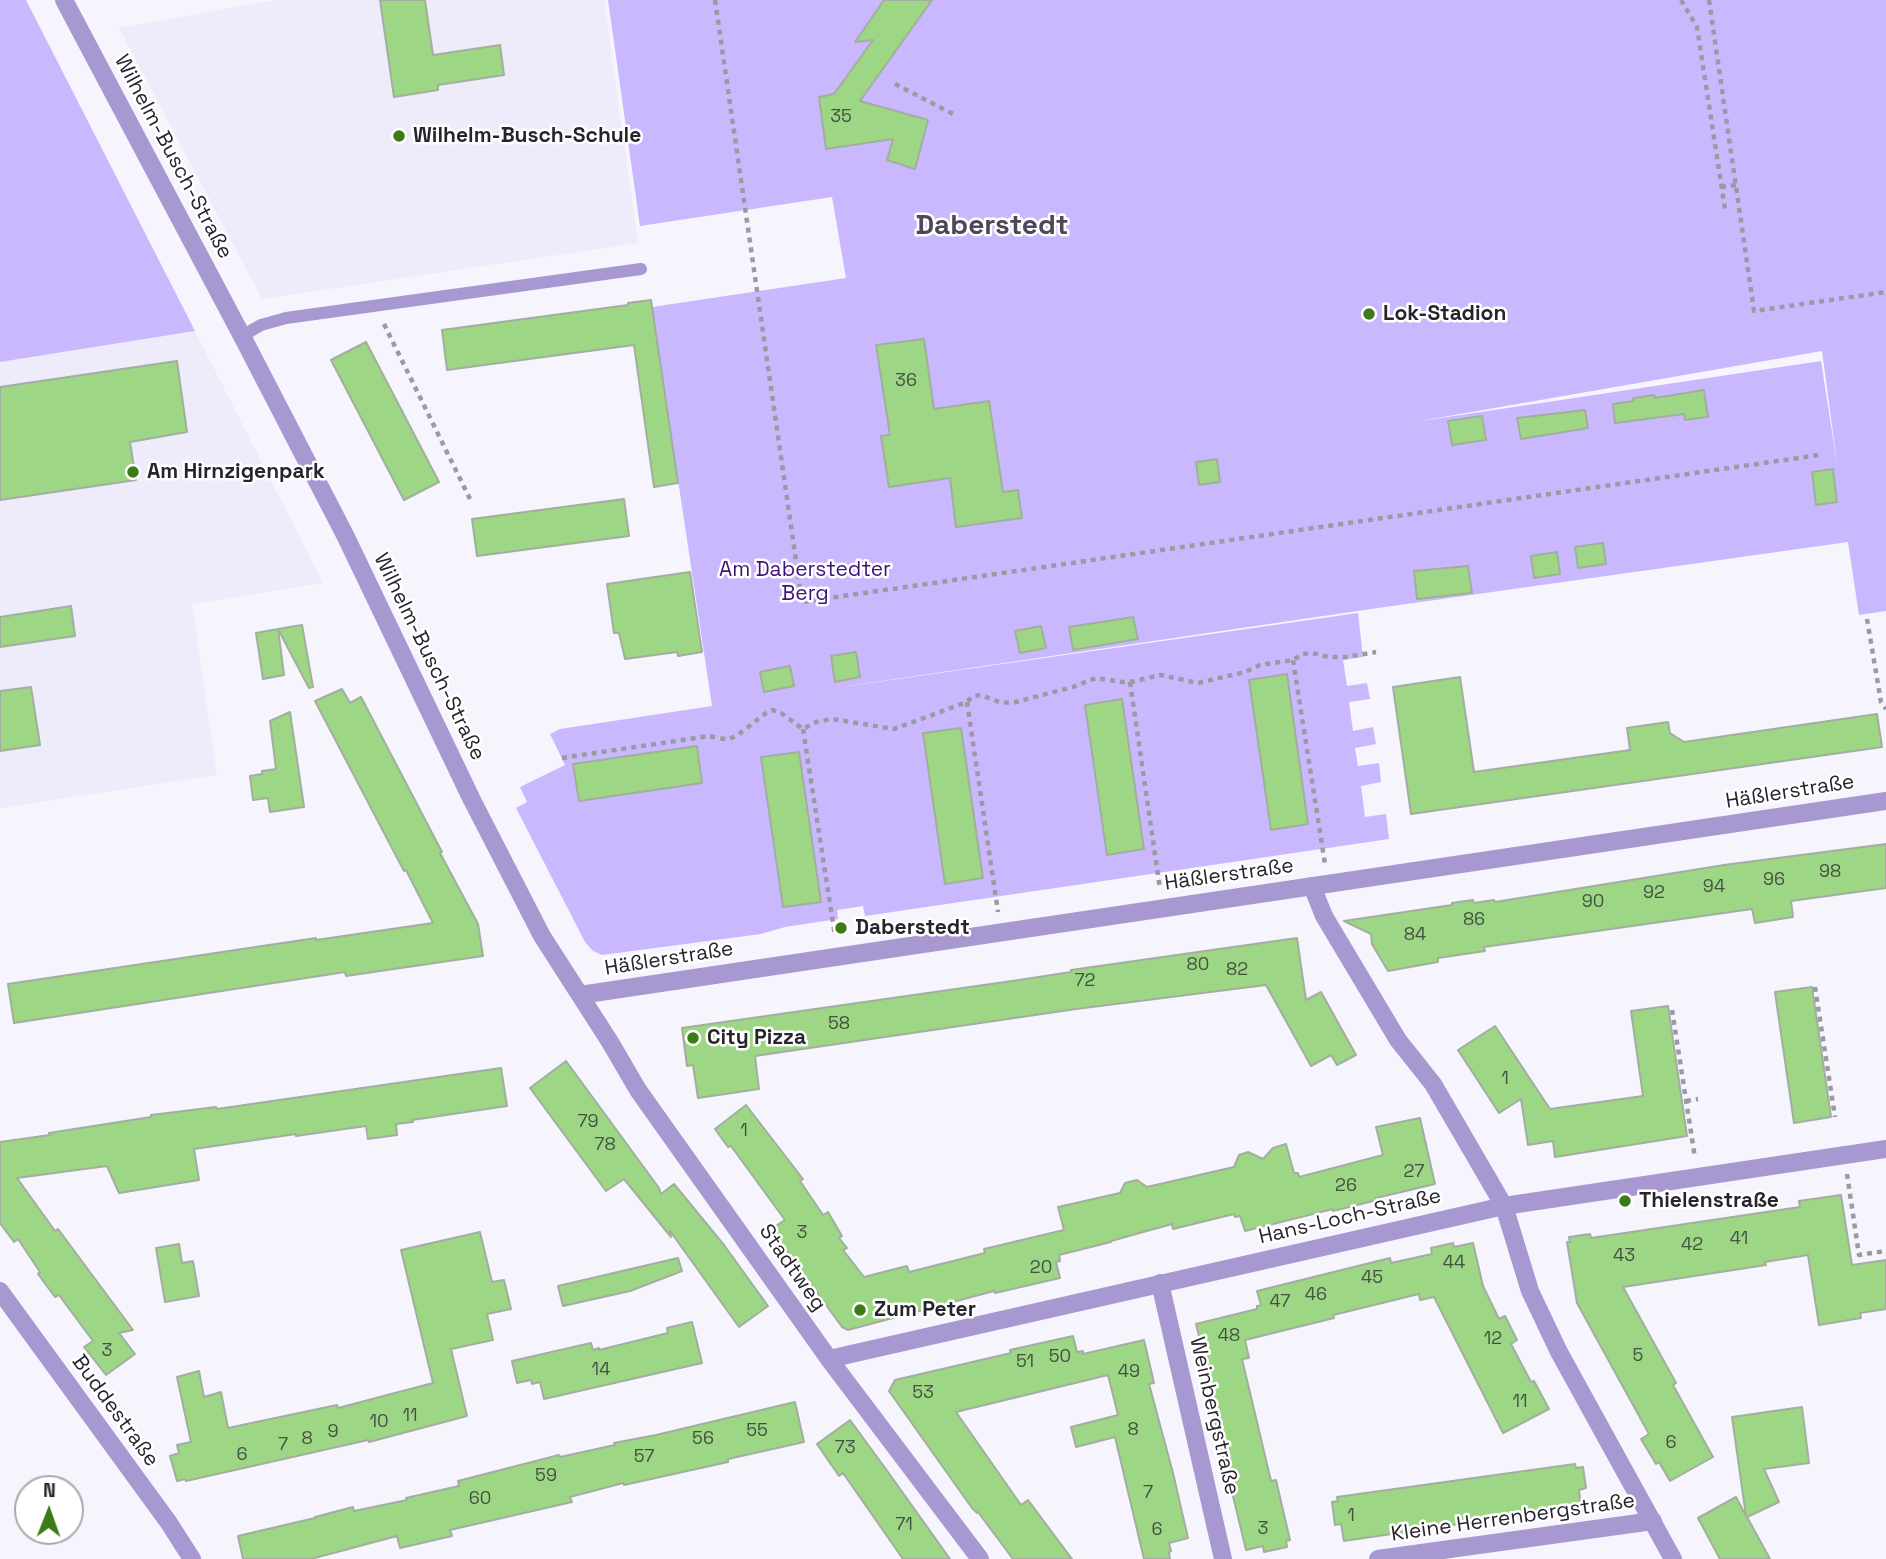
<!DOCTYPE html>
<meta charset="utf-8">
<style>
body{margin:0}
#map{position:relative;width:1886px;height:1559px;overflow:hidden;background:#f6f4fc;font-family:"Space Grotesk",sans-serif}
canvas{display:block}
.north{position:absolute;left:14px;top:1475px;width:70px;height:70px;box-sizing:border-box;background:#fff;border:2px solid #a9a8ab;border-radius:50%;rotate:1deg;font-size:19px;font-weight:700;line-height:28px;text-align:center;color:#27252c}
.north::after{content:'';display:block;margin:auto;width:24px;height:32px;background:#3c7b18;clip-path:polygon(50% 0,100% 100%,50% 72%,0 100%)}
</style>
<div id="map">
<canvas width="1886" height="1559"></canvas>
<div class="north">N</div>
</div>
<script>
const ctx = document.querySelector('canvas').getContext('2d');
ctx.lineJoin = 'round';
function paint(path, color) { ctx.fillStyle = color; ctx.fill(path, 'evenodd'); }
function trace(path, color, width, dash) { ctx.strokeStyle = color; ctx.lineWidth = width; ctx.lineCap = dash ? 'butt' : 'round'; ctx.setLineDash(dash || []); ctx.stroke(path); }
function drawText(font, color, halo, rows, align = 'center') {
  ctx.font = font + ' "Space Grotesk",sans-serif'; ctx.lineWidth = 5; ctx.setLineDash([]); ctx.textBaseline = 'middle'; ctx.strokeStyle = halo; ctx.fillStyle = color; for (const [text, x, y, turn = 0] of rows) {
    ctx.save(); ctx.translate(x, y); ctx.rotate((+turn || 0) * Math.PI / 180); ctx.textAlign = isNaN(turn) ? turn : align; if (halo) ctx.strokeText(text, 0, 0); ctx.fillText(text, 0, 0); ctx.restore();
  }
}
const built = new Path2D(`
 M275,0H604L638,243L262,299L119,28Z
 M195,331L323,583L192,604L217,775L0,808V362Z`);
const green = new Path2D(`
 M0,0H26L195,331L0,362Z
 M608,0H1886V611L1859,615L1848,542L1371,609L807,692L1358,613L1363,657L1343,660L1347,686L1367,683L1370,699L1349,702L1353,731L1373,727L1376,744L1355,748L1358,766L1379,763L1381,782L1361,786L1365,817L1386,814L1389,839L865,916L863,906L837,910L838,919L785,927L761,934L602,955L593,951L585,942L516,808L527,802L520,787L565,765L550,734L560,729L712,706L652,307L846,278L832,197L640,226ZM1822,351L1838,470L1821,361L1414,422Z`);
const building = new Path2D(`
 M380,0H425L433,55L500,45L504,75L438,85V90L394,97Z
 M884,0H932L860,101L928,120L915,169L887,160L893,139L826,149L819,97L834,94L873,40L855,42Z
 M651,300L678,483L654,487L634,345L447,370L442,330L628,305V303Z
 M924,339L934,409L989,401L1003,492L1018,490L1022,518L956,527L950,478L889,487L881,436L890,435L876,345Z
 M366,342L439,482L404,500L331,360Z
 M177,361L187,432L130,442L136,480L0,500V387Z
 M1704,390L1708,417L1685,420L1684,414L1615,423L1613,404L1633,401V398L1654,395L1655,398Z
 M1585,410L1588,428L1521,439L1517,418Z
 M1482,416L1486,440L1452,445L1448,421Z
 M1217,459L1220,482L1199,485L1196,462Z
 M1833,469L1837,502L1816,505L1812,472Z
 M624,499L629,536L477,556L472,519Z
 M1603,543L1606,564L1578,568L1575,547Z
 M1557,552L1560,574L1534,578L1531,556Z
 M1468,566L1472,593L1417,599L1414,571Z
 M690,572L702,652L678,656L677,652L625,659L619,633H614L607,584Z
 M71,606L75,636L0,647V617Z
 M1133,617L1138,639L1073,650L1069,627Z
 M302,625L313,687L309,688L278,629Z
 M1041,626L1046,648L1020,653L1015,631Z
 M278,629L284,675L263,679L256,633Z
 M856,652L860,677L835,682L831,656Z
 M790,666L794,686L764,692L760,672Z
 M1287,674L1308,824L1271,830L1249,680Z
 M1460,677L1474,772L1630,750L1627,728L1668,722L1670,733L1684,742L1877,714L1882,747L1411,814L1393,687Z
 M31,687L40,745L0,751V691Z
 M342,689L350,703L361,697L442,852L440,853L478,924L483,956L346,976L345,972L14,1023L8,984L316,938V940L433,923L406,870L404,871L315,701Z
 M1122,699L1144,849L1107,855L1085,705Z
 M290,712L304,807L270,812L268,798L253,800L250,776L262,774V771L276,769L270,721Z
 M961,728L983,878L945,884L923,733Z
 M697,746L702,783L579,801L573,764Z
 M799,752L821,902L783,907L761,757Z
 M1886,844V888L1791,901L1793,917L1755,923L1752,909L1484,947L1485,951L1438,958V962L1388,971L1372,944L1371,934L1344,921L1452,905V903L1473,900L1474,903L1494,900L1495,902L1724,865Z
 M1297,938L1306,1000L1321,992L1356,1055L1337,1065L1331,1055L1311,1066L1266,985L1076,1009L755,1056L759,1089L698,1098L693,1065L687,1066L682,1028L1019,980L1071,972V970Z
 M1812,987L1831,1117L1794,1123L1775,992Z
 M1668,1006L1687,1136L1555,1157L1553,1141L1528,1145L1521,1099L1499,1113L1458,1050L1495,1026L1550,1109L1643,1096L1631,1011Z
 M566,1061L659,1188L661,1194L674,1184L724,1245L768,1306L739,1327L670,1231L671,1237L624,1179L606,1191L530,1088Z
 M501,1068L507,1106L412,1120L413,1122L396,1124L397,1135L368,1139L366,1126L296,1136V1134L194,1149L199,1180L119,1193L107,1166L17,1178L55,1231L58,1229L133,1330L119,1333L135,1354L106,1375L84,1347L93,1341L59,1295L55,1297L38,1274L40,1272L18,1239L14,1242L0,1223V1142L50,1135L49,1133L151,1117V1115L216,1107L217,1109Z
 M746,1105L803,1179L800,1181L823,1215L828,1212L842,1236L839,1238L847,1248L843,1250L864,1277L907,1266L909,1272L985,1253L984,1249L1064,1230L1058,1207L1120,1193L1125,1183L1137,1180L1147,1187L1234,1167L1239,1155L1248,1152L1263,1159L1273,1148L1286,1144L1294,1173H1298L1299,1177L1383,1155L1376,1127L1420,1118L1435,1184L1376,1198L1377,1200L1333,1211V1209L1245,1231L1240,1216L1235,1217L1234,1214L1173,1229L1172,1224L1111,1241V1242L1059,1255L1060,1261L1056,1262L1060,1278L995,1293L994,1291L848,1330L842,1327L771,1229L785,1220L731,1146L728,1147L715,1129Z
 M1841,1195L1852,1265L1886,1260V1309L1860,1313L1861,1318L1819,1325L1808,1255L1765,1262L1766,1265L1623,1287L1676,1383L1673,1385L1713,1457L1670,1481L1659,1462L1656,1464L1641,1439L1649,1434L1577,1303L1567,1242H1570L1569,1237L1590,1234L1591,1238L1800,1207L1799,1201Z
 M480,1232L492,1282L504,1280L511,1309L487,1314L493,1340L451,1349L467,1416L369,1442L368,1440L186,1481L185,1479L177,1481L170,1456L179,1453L177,1445L191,1442L177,1377L199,1371L204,1397L221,1392L228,1428L337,1405L338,1408L433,1383L401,1250Z
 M1453,1243L1454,1247L1473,1243L1483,1286L1499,1319L1505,1316L1517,1340L1511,1344L1531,1382L1534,1381L1549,1409L1503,1433L1434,1297L1420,1300L1419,1294L1333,1315L1334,1318L1245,1340L1249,1358L1242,1359L1271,1481L1276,1480L1290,1540L1286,1541L1287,1547L1264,1552L1263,1546L1246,1550L1212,1409L1217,1408L1196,1324L1257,1309V1306L1261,1305L1257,1291L1390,1258L1391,1263L1432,1254L1431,1248Z
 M179,1244L182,1263L193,1261L199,1296L165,1302L156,1248Z
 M678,1258L682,1271L630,1291L563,1306L558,1286Z
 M692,1322L702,1363L544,1399L540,1382L532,1384L531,1380L517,1383L512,1361L591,1343L593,1350L599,1348V1350L668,1333L667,1328Z
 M1073,1336L1077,1352L1083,1351V1354L1144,1340L1154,1383L1149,1384L1173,1473L1188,1538L1169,1543L1171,1551L1169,1552L1170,1559H1144L1115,1437L1076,1447L1071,1427L1118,1415L1108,1375L956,1412L1021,1505L1028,1500L1072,1559H1013L978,1512L977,1513L972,1508L889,1391L895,1380L1011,1353L1010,1350Z
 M795,1402L804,1442L728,1459V1462L624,1485L623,1483L570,1497L572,1502L450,1530L452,1536L400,1548L397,1536L311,1559H243L238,1536L315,1518V1517L353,1507L354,1511L407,1500L406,1498L459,1486L458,1481L559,1455L560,1457L615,1445L614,1443L656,1435Z
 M1802,1407L1809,1463L1764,1469L1779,1502L1747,1517L1770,1559H1720L1698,1518L1736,1497L1746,1516L1732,1417Z
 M850,1420L888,1472L950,1559H903L843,1473L839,1476L817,1444Z
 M1575,1464L1576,1468L1583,1467L1586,1488L1579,1490L1581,1506L1344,1541L1341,1524L1335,1525L1332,1502L1338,1501L1337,1497Z`);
const path = new Path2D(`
 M715,0L802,602L1819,455
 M1681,0L1697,27L1725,209
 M1709,0L1754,311L1886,292
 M895,84L955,115
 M1721,187L1736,185
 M384,324L470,499
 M1867,619L1881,702L1886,709
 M1293,660L1325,864
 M1130,682L1160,889
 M967,702L998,912
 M803,729L835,936
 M562,758L709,736C714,737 722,739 727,739C741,737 758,716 772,710L781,713L803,729L816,722L832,719L894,729L967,702L973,696L981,695L999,702L1012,703L1073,687L1096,678L1121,682H1130L1161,675L1198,683L1245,672L1260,665L1293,660L1302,654L1312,653L1329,657H1346L1376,652
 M1815,987L1835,1117
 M1672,1010L1695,1158
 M1686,1101L1698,1099
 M1847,1174L1859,1255L1886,1251`);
const service = new Path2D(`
 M242,336L261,325L286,318L641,269`);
const minor = new Path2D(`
 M1312,886L1324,916L1398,1040L1433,1084L1504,1206L1530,1291L1559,1352L1673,1559
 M1160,1283L1223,1559
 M0,1291L169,1523L192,1559
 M829,1359L980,1559
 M1378,1559L1653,1521`);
const tertiary = new Path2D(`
 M64,0L242,336L345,535L472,800L542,936L610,1042L638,1090L829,1359L1504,1206L1886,1149
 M580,995L1886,801`);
const markers = [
 [399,136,7,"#3c7b18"],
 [1369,314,7,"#3c7b18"],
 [133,472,7,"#3c7b18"],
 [841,928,7,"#3c7b18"],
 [693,1038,7,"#3c7b18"],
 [1625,1201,7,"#3c7b18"],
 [860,1310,7,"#3c7b18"]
];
const numberNames = [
 ["35",841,117],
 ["36",906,381],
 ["98",1830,872],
 ["96",1774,880],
 ["94",1714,887],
 ["92",1654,893],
 ["90",1593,902],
 ["86",1474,920],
 ["84",1415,935],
 ["80",1198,965],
 ["82",1237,970],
 ["72",1085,981],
 ["58",839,1024],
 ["1",1505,1079],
 ["79",588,1122],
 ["1",744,1131],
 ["78",605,1145],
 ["27",1414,1172],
 ["26",1346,1186],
 ["3",802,1233],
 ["41",1739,1239],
 ["42",1692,1245],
 ["43",1624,1256],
 ["44",1454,1263],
 ["20",1041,1268],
 ["45",1372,1278],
 ["46",1316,1295],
 ["47",1280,1302],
 ["48",1229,1336],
 ["12",1493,1339],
 ["3",107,1351],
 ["5",1638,1356],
 ["50",1060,1357],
 ["51",1025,1362],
 ["14",601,1370],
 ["49",1129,1372],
 ["53",923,1393],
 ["11",1520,1402],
 ["11",410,1416],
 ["10",379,1422],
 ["8",1133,1430],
 ["55",757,1431],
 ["9",333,1432],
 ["8",307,1439],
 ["56",703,1439],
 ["6",1671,1443],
 ["7",283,1445],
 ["73",845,1448],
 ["6",242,1455],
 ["57",644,1457],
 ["59",546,1476],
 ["7",1148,1493],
 ["60",480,1499],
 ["1",1351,1516],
 ["71",904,1525],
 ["3",1263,1529],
 ["6",1157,1530]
];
const poiNames = [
 ["Wilhelm-Busch-Schule",413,136],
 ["Lok-Stadion",1383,314],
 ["Am Hirnzigenpark",147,472],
 ["Daberstedt",855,928],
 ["City Pizza",707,1038],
 ["Thielenstraße",1639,1201],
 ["Zum Peter",874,1310]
];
const streetNames = [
 ["Wilhelm-Busch-Straße",173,157,62],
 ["Wilhelm-Busch-Straße",429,657,64],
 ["Häßlerstraße",1790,792,-9],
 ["Häßlerstraße",1229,875,-8],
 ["Häßlerstraße",669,959,-9],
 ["Hans-Loch-Straße",1350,1217,-13],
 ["Stadtweg",792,1268,55],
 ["Buddestraße",115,1411,54],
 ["Weinbergstraße",1214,1416,77],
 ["Kleine Herrenbergstraße",1513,1518,-8]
];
const parkNames = [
 ["Am Daberstedter",805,570],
 ["Berg",805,594]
];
const districtNames = [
 ["Daberstedt",992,226]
];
paint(built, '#eeebfb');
paint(green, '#cab8fe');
paint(building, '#9dd785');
trace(building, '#a2ae9e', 2);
trace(path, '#9b99a1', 4.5, [5, 5]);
trace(service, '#a798d1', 12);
trace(minor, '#a798d1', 18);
trace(tertiary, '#a798d1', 18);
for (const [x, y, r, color] of markers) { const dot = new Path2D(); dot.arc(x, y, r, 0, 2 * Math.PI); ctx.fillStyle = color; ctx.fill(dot); trace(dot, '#fff', 2.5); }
drawText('18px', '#445242', null, numberNames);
drawText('bold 21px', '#27252c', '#fff', poiNames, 'left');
drawText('21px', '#27252c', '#fff', streetNames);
drawText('21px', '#3e1378', '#fff', parkNames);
drawText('bold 28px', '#4c4859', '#fff', districtNames);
</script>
